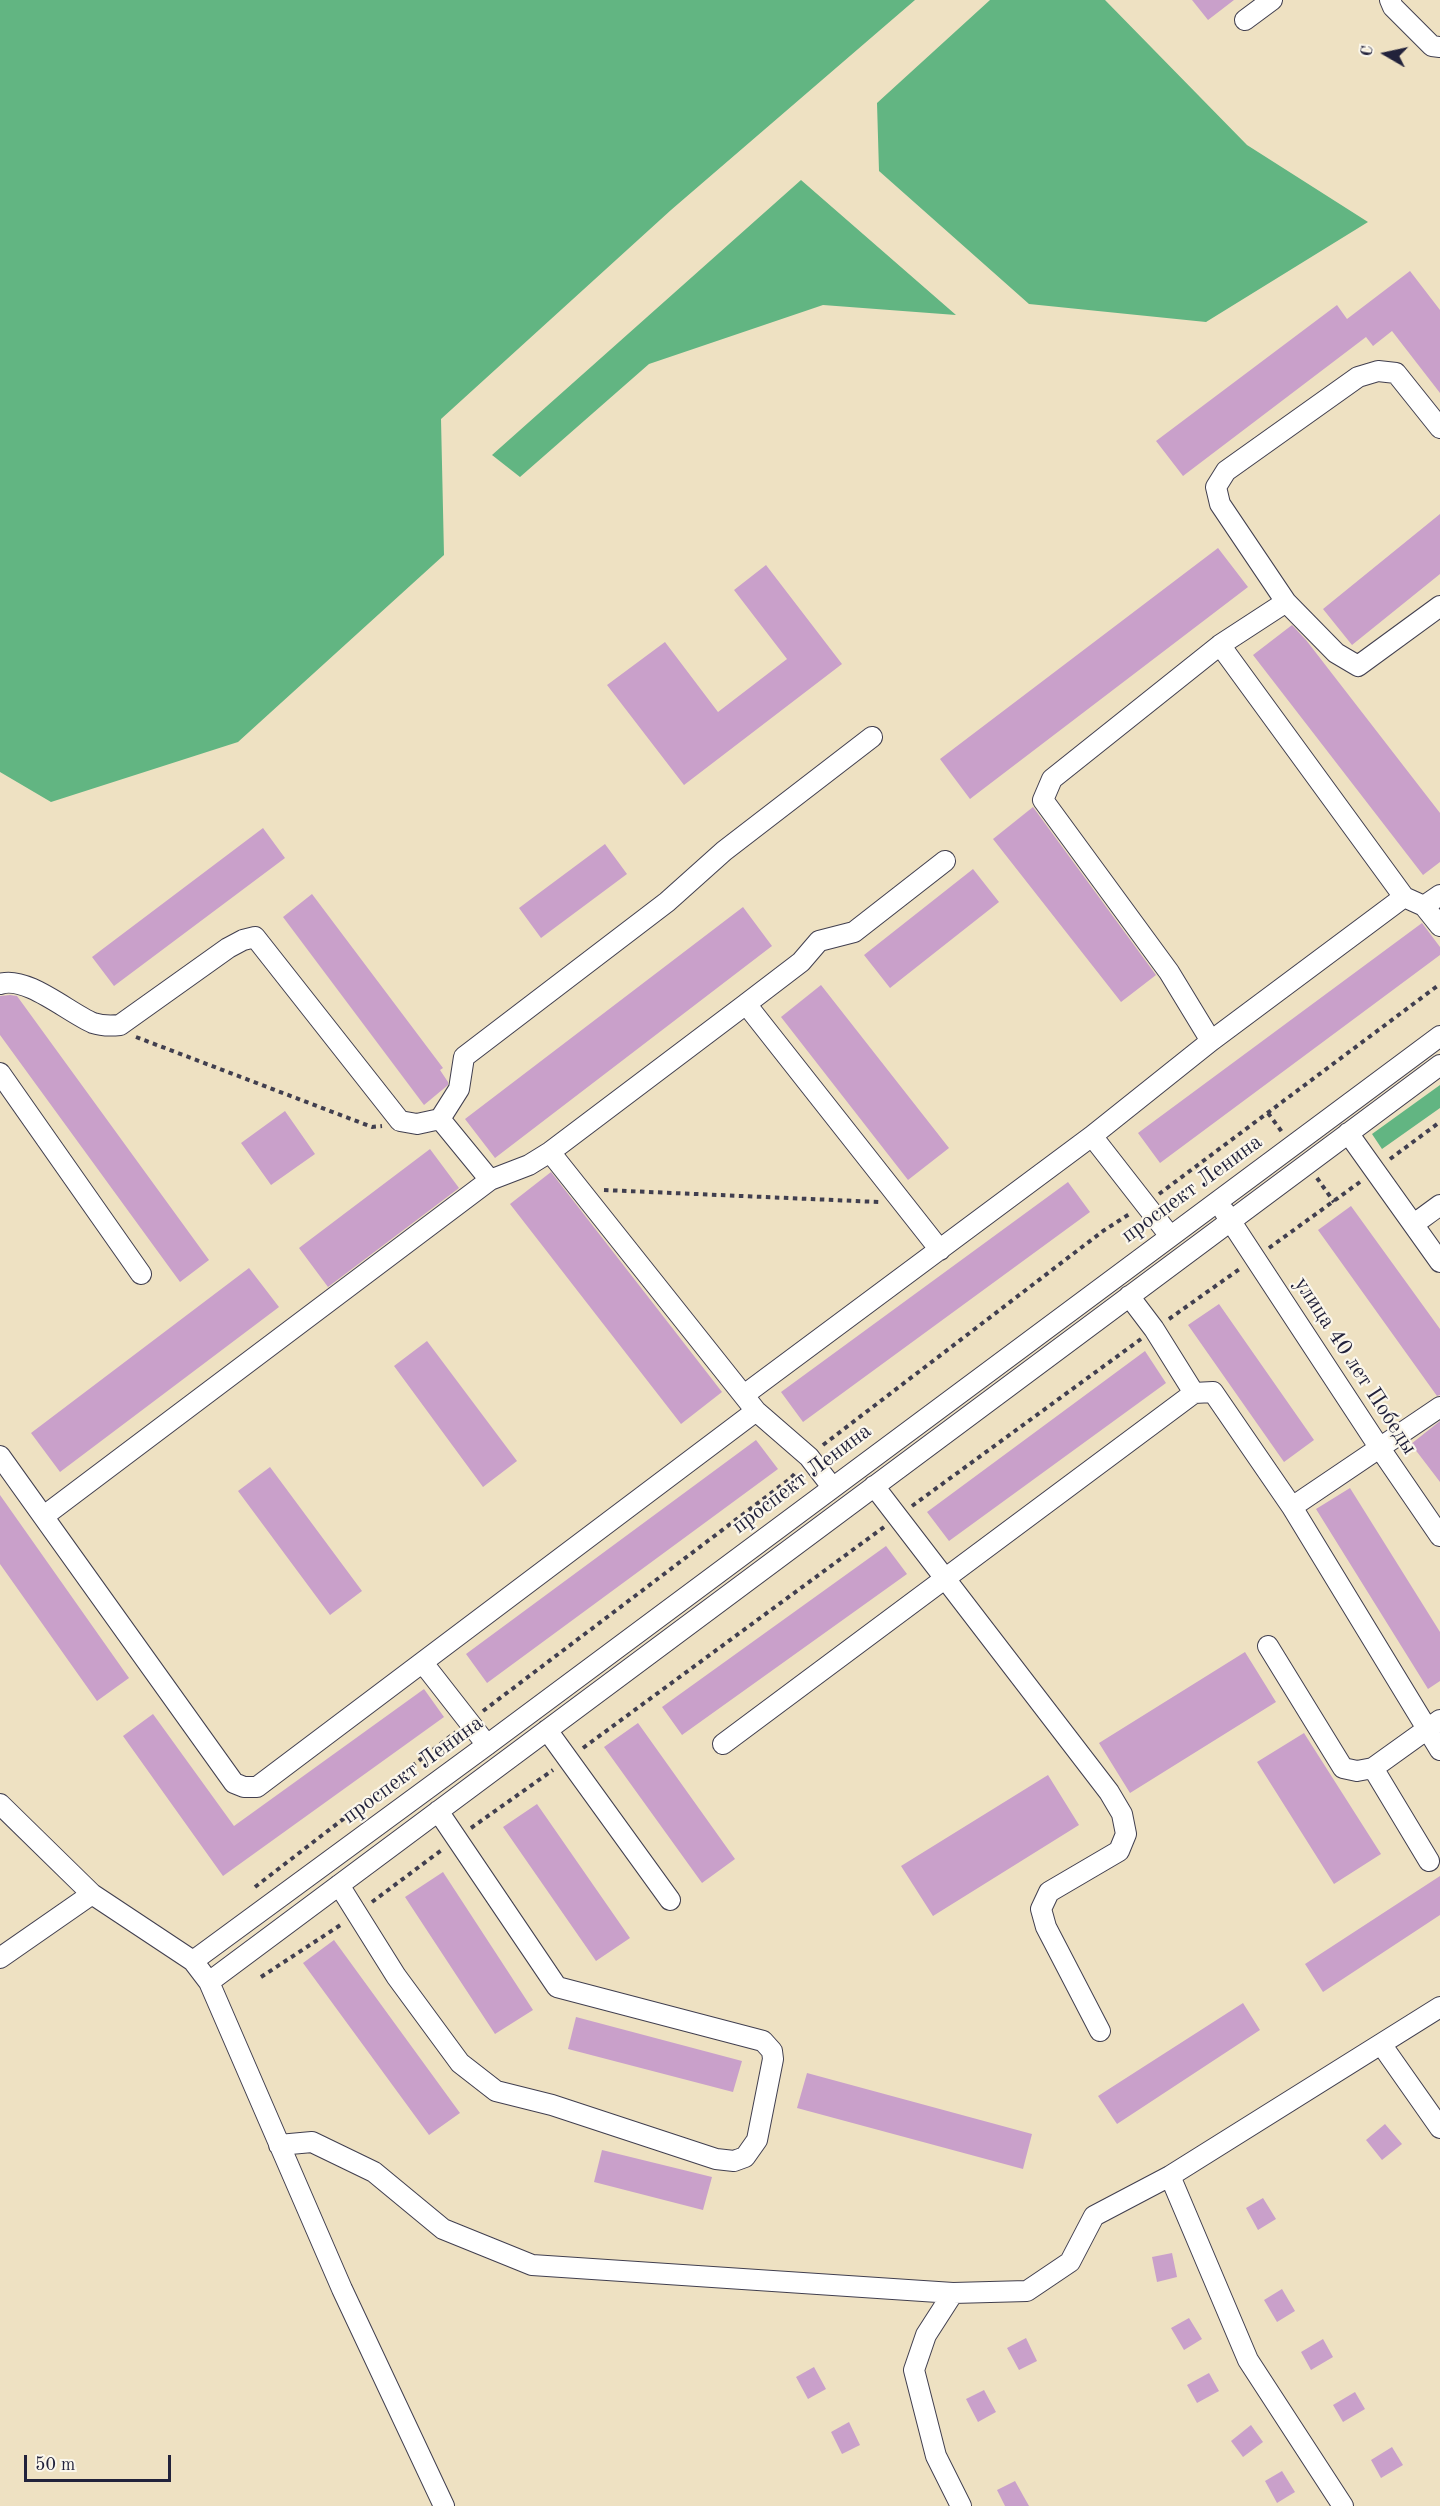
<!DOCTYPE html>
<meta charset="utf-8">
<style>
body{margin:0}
#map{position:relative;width:1440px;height:2506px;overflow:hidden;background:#eee1c2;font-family:"Old Standard TT",serif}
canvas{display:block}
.north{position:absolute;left:1356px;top:24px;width:60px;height:60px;-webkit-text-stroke:4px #fbf7ec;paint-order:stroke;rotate:279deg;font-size:16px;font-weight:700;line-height:24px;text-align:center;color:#22223b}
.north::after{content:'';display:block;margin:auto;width:21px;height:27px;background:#22223b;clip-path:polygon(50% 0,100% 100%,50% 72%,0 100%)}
.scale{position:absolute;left:24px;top:2455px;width:147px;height:27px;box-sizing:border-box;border:3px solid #22223b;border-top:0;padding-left:8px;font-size:18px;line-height:21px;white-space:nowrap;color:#22223b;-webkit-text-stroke:4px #fbf7ec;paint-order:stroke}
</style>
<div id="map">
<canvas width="1440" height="2506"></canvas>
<div class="north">С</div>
<div class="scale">50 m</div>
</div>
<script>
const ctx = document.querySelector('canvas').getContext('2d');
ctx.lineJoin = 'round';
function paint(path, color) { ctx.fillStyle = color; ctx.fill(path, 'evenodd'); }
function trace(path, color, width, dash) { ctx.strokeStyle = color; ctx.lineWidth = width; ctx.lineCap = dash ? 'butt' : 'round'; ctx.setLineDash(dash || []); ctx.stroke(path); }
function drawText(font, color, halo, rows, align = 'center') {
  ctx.font = font + ' "Old Standard TT",serif'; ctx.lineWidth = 4.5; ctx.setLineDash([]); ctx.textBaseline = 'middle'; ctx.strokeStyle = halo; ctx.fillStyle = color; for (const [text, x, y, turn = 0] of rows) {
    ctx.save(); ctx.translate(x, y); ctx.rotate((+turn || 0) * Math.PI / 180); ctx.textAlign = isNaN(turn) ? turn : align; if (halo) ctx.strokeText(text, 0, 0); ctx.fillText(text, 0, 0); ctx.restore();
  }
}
const forest = new Path2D(`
 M0,0H915L671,210L441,419L444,555L238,742L51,802L0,772Z
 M990,0H1105L1247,145L1368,222L1206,322L1029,304L879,171L877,103Z
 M801,180L956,315L823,305L649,364L520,477L492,455Z
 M1440,1085V1108L1382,1149L1372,1134Z`);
const building = new Path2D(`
 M1192,0H1234L1208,20Z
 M1410,271L1440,310V393L1392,331L1373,346L1366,337L1183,476L1156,441L1337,305L1347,319Z
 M1440,514V574L1352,645L1323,609Z
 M1218,548L1248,587L970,799L940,759Z
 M766,565L842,664L684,785L607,685L665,642L718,712L787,659L734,590Z
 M1292,625L1306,640L1440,813V862L1423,875L1253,655Z
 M1033,807L1156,975L1121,1002L993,839Z
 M263,828L285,858L114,986L92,957Z
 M605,844L627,874L541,938L519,908Z
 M973,869L999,902L890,988L864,955Z
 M312,894L443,1068L440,1070L448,1082V1085L424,1105L283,917Z
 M743,907L772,946L495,1158L465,1119Z
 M1422,923L1440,947V955L1160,1163L1138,1133Z
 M821,985L949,1148L908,1180L781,1017Z
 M10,995L17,996L209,1260L180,1282L0,1035V996Z
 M285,1111L315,1154L271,1185L241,1143Z
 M430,1149L459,1188L328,1287L299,1248Z
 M551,1172L722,1392L681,1424L510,1204Z
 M1068,1182L1090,1212L803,1422L781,1392Z
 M1351,1206L1440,1329V1395L1437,1396L1318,1230Z
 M249,1268L279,1307L60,1472L31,1433Z
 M1219,1304L1314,1440L1284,1462L1188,1325Z
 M427,1341L517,1461L483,1487L394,1366Z
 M1145,1351L1166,1383L949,1541L927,1512Z
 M1440,1421V1482L1411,1444Z
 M756,1440L778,1469L487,1683L466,1654Z
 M270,1467L362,1591L330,1615L238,1491Z
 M1350,1488L1440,1632V1681L1428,1689L1316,1509Z
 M0,1495L129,1678L97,1701L0,1564Z
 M886,1546L907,1574L682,1735L662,1707Z
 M1245,1652L1276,1702L1130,1793L1099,1743Z
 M424,1689L444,1717L223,1876L123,1736L153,1714L234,1826Z
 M638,1723L735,1859L702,1883L604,1747Z
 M1304,1733L1381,1854L1334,1884L1257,1762Z
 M1048,1775L1079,1825L933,1916L901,1866Z
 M537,1804L630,1938L596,1961L503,1827Z
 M443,1872L533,2010L495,2034L405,1897Z
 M1440,1876V1915L1323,1992L1305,1964Z
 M334,1940L460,2113L429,2135L303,1963Z
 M1243,2003L1260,2030L1117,2124L1098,2096Z
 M576,2017L742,2061L733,2092L568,2049Z
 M807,2073L1032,2134L1023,2169L797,2108Z
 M1385,2124L1402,2144L1382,2160L1366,2140Z
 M602,2150L712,2177L703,2210L594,2182Z
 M1263,2198L1276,2219L1258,2230L1246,2208Z
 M1172,2253L1177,2277L1157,2282L1152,2257Z
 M1282,2289L1295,2311L1277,2322L1264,2300Z
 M1189,2318L1202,2339L1184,2350L1171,2328Z
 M1026,2338L1037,2361L1019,2370L1007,2348Z
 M1323,2339L1333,2357L1311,2370L1301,2352Z
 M814,2367L826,2389L808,2399L796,2377Z
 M1209,2373L1219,2391L1197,2403L1187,2385Z
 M984,2390L996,2412L978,2422L966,2399Z
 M1355,2392L1365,2409L1343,2422L1333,2405Z
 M849,2422L860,2445L842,2454L831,2432Z
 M1251,2425L1263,2442L1243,2457L1231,2441Z
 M1392,2447L1403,2465L1381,2478L1371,2460Z
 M1282,2471L1295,2492L1277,2503L1265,2481Z
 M1015,2481L1029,2506H1005L997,2490Z`);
const path = new Path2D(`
 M136,1037L372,1127L382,1126
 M1268,1113L1282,1132
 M1390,1159L1440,1122
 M1317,1178L1334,1202
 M604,1190L879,1202
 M1159,1194L1440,984
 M1269,1248L1360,1182
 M1169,1319L1241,1268
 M823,1445L1103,1231L1131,1213
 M912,1506L1141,1339
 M483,1711L791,1478L797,1471
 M583,1748L884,1527
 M471,1828L553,1770
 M255,1887L456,1732
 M372,1902L443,1849
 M261,1977L342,1924`);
const minor = new Path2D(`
 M1390,0L1393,7L1432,46L1440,47
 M1245,20L1272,0
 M1286,602L1336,653L1358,666L1440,606
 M1220,645L1286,602L1220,504L1216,487L1226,471L1358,377L1378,371L1396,373L1440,428
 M1440,895L1424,906L1440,926
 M0,984C26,975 69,1013 93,1023C102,1026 111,1026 120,1025L228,948L243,940L255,937L400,1121L417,1124L440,1119L490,1180L529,1165L550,1152
 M746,1004L801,962L819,941L854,932L945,861
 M1211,1041L1169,972L1043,800L1052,779L1220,645L1404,897L1424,906
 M0,1073L141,1274
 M440,1119L459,1089L464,1057L667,902L724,851L872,737
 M1348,1133L1440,1262
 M1224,1211L1379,1447L1440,1536
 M1414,1224L1440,1205
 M1170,1236L1092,1136L1211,1041L1404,897
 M1129,1296L1154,1329L1194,1393L1213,1392L1292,1507L1440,1750
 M744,1395L1092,1136
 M0,1456L234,1783L244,1787H257L756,1411
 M874,1486L1109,1792L1122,1814L1126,1834L1119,1851L1049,1892L1041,1909L1046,1927L1100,2031
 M832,1487L809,1457L756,1411L550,1152L746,1004L940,1250
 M1292,1507L1440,1407
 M44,1516L490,1180
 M1268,1646L1343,1768L1357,1771L1373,1768L1440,1720
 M423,1663L487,1745
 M547,1730L670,1900
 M723,1744L1194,1393
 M1373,1768L1429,1861
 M0,1804L92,1894L193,1961L209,1982L342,2289L444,2506
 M339,1885L396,1976L460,2063L496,2091L552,2105L716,2159L734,2161L745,2157L757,2140L773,2059L772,2051L763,2041L557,1987L438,1811
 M0,1958L92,1894
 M193,1961L487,1745L1440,1036
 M209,1982L1440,1065
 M1381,2044L1440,2128
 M279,2145L312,2142L374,2172L443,2229L532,2265L953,2293L1027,2291L1070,2262L1094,2216L1170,2176L1440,2007
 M1170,2176L1248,2360L1343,2506
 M953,2293L926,2335L914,2370L936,2456L961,2506`);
const streetNames = [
 ["проспект Ленина",1192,1189,-36],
 ["улица 40 лет Победы",1355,1366,57],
 ["проспект Ленина",802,1479,-37],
 ["проспект Ленина",413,1770,-36]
];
paint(forest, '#62b582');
paint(building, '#c9a0ca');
trace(minor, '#413f4f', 22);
trace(path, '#413f4f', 4, [4.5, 4.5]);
trace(minor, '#fff', 20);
drawText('22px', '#22223b', '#fbf7ec', streetNames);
</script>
